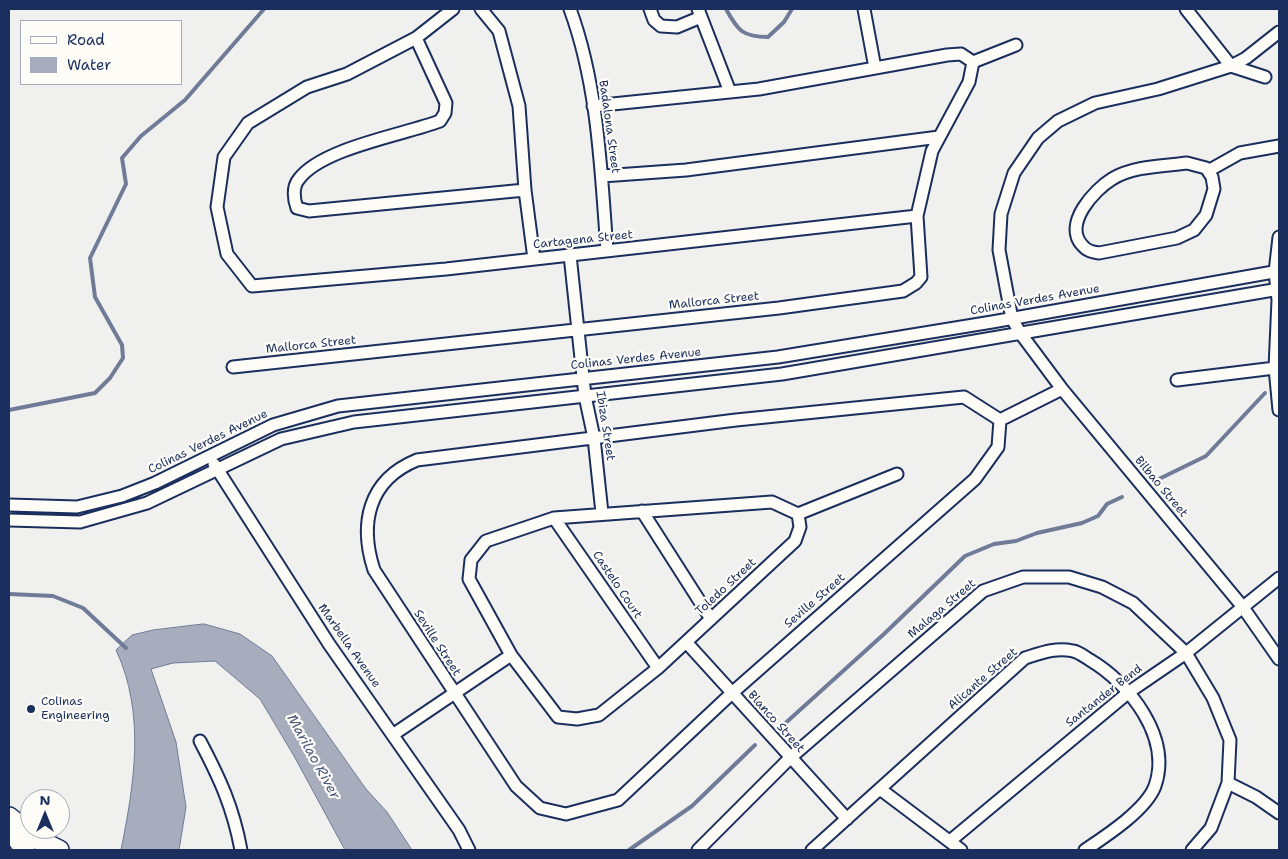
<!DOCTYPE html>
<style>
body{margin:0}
#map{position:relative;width:1288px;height:859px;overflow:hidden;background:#f0f0ee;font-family:"Shantell Sans",sans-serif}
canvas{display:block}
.frame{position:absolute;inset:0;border:10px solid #1b2f5e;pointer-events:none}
.legend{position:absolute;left:20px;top:20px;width:162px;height:65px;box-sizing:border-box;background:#fdfcf7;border:1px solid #a3aaba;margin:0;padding:6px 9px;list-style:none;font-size:15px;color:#1b2f5e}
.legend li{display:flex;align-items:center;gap:10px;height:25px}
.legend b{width:25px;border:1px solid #a3aaba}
.north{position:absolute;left:20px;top:789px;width:50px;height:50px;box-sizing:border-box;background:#fdfcf7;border:1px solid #a3aaba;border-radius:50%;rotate:0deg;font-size:14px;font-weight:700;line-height:20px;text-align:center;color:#1b2f5e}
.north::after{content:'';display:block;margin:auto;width:18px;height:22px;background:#1b2f5e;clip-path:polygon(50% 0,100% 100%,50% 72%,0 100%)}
</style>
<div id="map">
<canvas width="1288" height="859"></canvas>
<div class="frame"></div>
<ul class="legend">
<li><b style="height:6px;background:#fdfcf7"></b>Road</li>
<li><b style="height:14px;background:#a7adbd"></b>Water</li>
</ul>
<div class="north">N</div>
</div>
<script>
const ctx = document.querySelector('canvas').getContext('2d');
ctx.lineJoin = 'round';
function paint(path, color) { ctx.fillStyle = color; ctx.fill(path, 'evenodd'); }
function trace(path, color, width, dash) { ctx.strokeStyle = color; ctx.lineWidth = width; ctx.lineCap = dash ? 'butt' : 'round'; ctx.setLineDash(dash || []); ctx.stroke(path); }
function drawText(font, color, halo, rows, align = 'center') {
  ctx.font = font + ' "Shantell Sans",sans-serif'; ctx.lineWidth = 4.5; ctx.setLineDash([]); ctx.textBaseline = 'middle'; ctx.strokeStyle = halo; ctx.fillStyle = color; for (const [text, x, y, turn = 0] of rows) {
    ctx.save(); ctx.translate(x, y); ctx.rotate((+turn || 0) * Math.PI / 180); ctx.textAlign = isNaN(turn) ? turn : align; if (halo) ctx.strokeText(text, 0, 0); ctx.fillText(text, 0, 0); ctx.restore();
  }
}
const water = new Path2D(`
 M204,624L240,634L272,656L366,789L387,812L412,850H345L294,756L260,699L215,661L173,663L151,669L176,742L186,807L179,850H121C134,785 146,714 116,650L132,635L153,630Z`);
const stream = new Path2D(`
 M726,9C738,31 743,37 768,37L784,22L792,9
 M9,410L95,393L110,378L123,358L122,345L95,297L90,258L126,184L122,158L141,136L185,100L264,9
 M1157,480L1206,456L1265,393
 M9,594L53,596L83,608L126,648
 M780,728L884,634L965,556L994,544L1016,541L1037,533L1082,523L1098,516L1107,504L1122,497
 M629,850L692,806L755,745`);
const minor = new Path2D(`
 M453,9L416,38L347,74L307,87L248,123L224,157L217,207L227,254L252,286L446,269L917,216
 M481,9L499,31L519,106L525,190L534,259
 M570,9C598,85 601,170 607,251
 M650,9L654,20L661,26L677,27L701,17
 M698,9L730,92
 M864,9L875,68
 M1186,9L1231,66L1246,58L1279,32
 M416,38L446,103L445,113L440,121C403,135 322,148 299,179C292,187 294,200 297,208L309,211L525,190
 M1265,77L1231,66L1158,89L1095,103L1058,121L1038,138L1014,173L1001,214L999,250L1012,319L1021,334L1062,389L1242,606L1279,659
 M593,106L759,89L947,55L961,54L973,62
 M1187,163L1206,168L1212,177L1214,189L1206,215L1194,230L1177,238L1099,253C1092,252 1087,251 1082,245C1063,224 1094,190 1112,179C1133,166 1164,166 1187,163Z
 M1208,171L1240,153L1279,146
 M602,176L686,170L939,137
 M1279,237L1275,272L1278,300L1275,368L1279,410
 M570,255L585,396L594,438L602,513
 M233,367L779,308L903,291L916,283L921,277L917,216L932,151L969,82L973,62L1016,45
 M1177,380L1275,368
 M964,397L1000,420L998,447L975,479L732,693L618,800L566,814L540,808L516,786L374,570C359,524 368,480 417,460L736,420Z
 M1000,420L1062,389
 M214,464L329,644L459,830L469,850
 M772,502L798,514L800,527L795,541L658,668L599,715L577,719L558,717L511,655L469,579L471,560L486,541L554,518Z
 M9,505L77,507L122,496L155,483L273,425L338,406L778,357L992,322L1279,271
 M642,511L711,619
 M798,514L897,474
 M554,518L658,668
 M9,520L80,522L147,503L281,439L354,422L782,374L1279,289
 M686,642L847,819
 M394,734L511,655
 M200,741C220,779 233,807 241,850
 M1228,783L1256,797L1279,813
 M880,789L961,850
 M950,841L1129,692L1186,653L1279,578
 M698,850L790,758L983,591L1023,577H1069L1102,587L1133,603L1186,653L1213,698L1230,740L1228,783L1211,828L1192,850
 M812,850L1025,658C1041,653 1056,647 1073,651C1079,652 1085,657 1090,660C1129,683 1172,737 1155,786C1146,810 1106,836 1085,850`);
const primary = new Path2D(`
 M9,817L35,838L59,850
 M9,828L25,850`);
const markers = [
 [31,709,5,"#1b2f5e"]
];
const streetNames = [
 ["Badalona Street",609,127,82],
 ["Cartagena Street",583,240,-6],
 ["Colinas Verdes Avenue",1035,300,-10],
 ["Mallorca Street",714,301,-6],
 ["Mallorca Street",311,345,-6],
 ["Colinas Verdes Avenue",636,359,-6],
 ["Ibiza Street",605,426,81],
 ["Colinas Verdes Avenue",208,442,-26],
 ["Bilbao Street",1161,487,50],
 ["Castelo Court",617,585,56],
 ["Toledo Street",726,587,-43],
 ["Seville Street",815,601,-41],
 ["Malaga Street",942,609,-40],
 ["Seville Street",437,643,57],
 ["Marbella Avenue",349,646,55],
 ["Alicante Street",983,679,-41],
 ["Santander Bend",1104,696,-38],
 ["Blanco Street",776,722,48]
];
const poiNames = [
 ["Colinas",41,702],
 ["Engineering",41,716]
];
const waterNames = [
 ["Marilao River",313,757,61]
];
paint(water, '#a7adbd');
trace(water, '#6f7b97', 1);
trace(stream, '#6f7b97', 4);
trace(minor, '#1b2f5e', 15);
trace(primary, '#1b2f5e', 22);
trace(minor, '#fdfcf7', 11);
trace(primary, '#fdfcf7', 19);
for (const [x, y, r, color] of markers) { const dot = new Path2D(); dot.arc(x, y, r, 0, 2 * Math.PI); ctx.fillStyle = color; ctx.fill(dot); trace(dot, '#fdfcf7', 2); }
drawText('12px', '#1b2f5e', '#fdfcf7', streetNames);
drawText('12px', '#1b2f5e', '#fdfcf7', poiNames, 'left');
drawText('italic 14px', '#4c5b7f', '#fdfcf7', waterNames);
</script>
